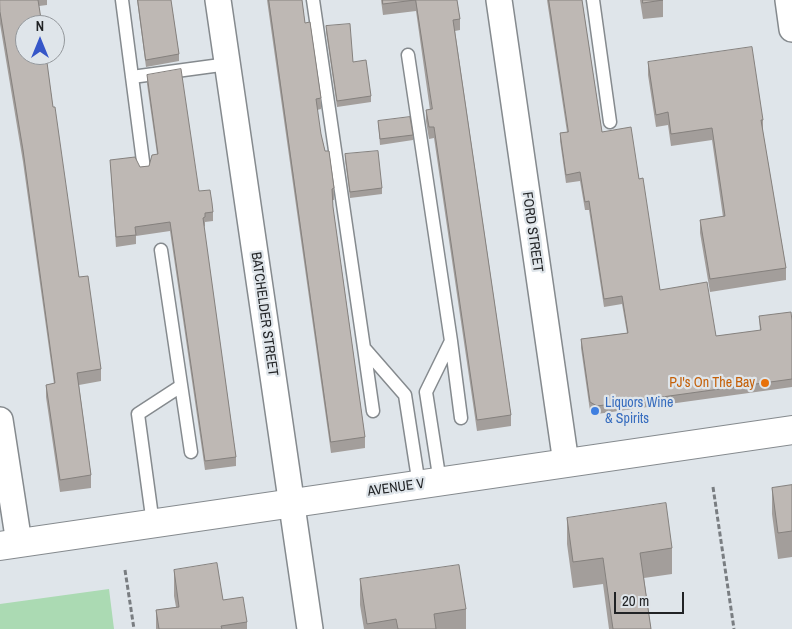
<!DOCTYPE html>
<style>
body{margin:0}
#map{position:relative;width:792px;height:629px;overflow:hidden;background:#dfe5ea;font-family:"Archivo Narrow",sans-serif}
canvas{display:block}
.north{position:absolute;left:15px;top:15px;width:50px;height:50px;box-sizing:border-box;background:#dfe5ea;border:1px solid #93979b;border-radius:50%;rotate:0deg;font-size:14px;font-weight:700;line-height:20px;text-align:center;color:#212325}
.north::after{content:'';display:block;margin:auto;width:18px;height:22px;background:#3656c8;clip-path:polygon(50% 0,100% 100%,50% 72%,0 100%)}
.scale{position:absolute;left:614px;top:592px;width:70px;height:22px;box-sizing:border-box;border:2px solid #212325;border-top:0;padding-left:6px;font-size:15px;line-height:18px;white-space:nowrap;color:#212325;-webkit-text-stroke:4px #dfe5ea;paint-order:stroke}
</style>
<div id="map">
<canvas width="792" height="629"></canvas>
<div class="north">N</div>
<div class="scale">20 m</div>
</div>
<script>
const ctx = document.querySelector('canvas').getContext('2d');
ctx.lineJoin = 'round';
function paint(path, color) { ctx.fillStyle = color; ctx.fill(path, 'evenodd'); }
function trace(path, color, width, dash) { ctx.strokeStyle = color; ctx.lineWidth = width; ctx.lineCap = dash ? 'butt' : 'round'; ctx.setLineDash(dash || []); ctx.stroke(path); }
function drawText(font, color, halo, rows, align = 'center') {
  ctx.font = font + ' "Archivo Narrow",sans-serif'; ctx.lineWidth = 4.5; ctx.setLineDash([]); ctx.textBaseline = 'middle'; ctx.strokeStyle = halo; ctx.fillStyle = color; for (const [text, x, y, turn = 0] of rows) {
    ctx.save(); ctx.translate(x, y); ctx.rotate((+turn || 0) * Math.PI / 180); ctx.textAlign = isNaN(turn) ? turn : align; if (halo) ctx.strokeText(text, 0, 0); ctx.fillText(text, 0, 0); ctx.restore();
  }
}
const green = new Path2D(`
 M109,589L114,629H0V604Z`);
const path = new Path2D(`
 M713,487L734,629
 M125,570L134,629`);
const lane = new Path2D(`
 M122,0L144,169
 M313,0L364,348L405,395L419,485
 M593,0L610,122
 M408,55L451,341L426,392L440,482
 M132,77L228,64
 M161,250L191,452
 M451,341L461,418
 M364,348L373,411
 M153,524L138,414L181,386`);
const street = new Path2D(`
 M218,0L310,629
 M499,0L566,463
 M788,0L792,29
 M0,420L19,543`);
const secondary = new Path2D(`
 M0,546L792,430`);
const wall = new Path2D(`
 M0,0H47V5L39,6L53,107L79,277L101,369V381L79,385L91,475V488L60,492L46,397V385L54,384L23,162L0,24Z
 M137,0H171L179,54V61L146,67Z
 M267,0H302L305,23L321,98V109L317,110L321,134L334,188V200H332L333,207L365,437V448L331,453Z
 M381,0H457L460,19V30L455,31L511,415V426L477,431L434,138L429,139L426,121V110H430L416,11L383,15Z
 M547,0H582L602,132L639,179L660,290L716,336L760,331L759,316L792,321V387L597,414L590,411L581,348V339L627,333L622,304L604,307L589,210H585L580,181L566,183L560,141V133L567,132Z
 M640,0H663V17L643,19Z
 M326,26L353,62L371,96V102L337,107L326,32Z
 M648,62L763,120V132L786,268V280L710,292L700,233V220L723,217L712,140L671,146L668,125L656,127L648,75Z
 M147,75L199,191L213,212V221L205,222V226L204,227L236,457V466L205,470L170,231L136,236V244L116,247L110,160L140,167L149,166L157,154L147,84Z
 M378,121L413,135V140L380,145Z
 M345,154L382,188V194L350,198L345,160Z
 M792,485V557L778,559L772,514V488Z
 M567,518L672,548V574L644,578L651,629H609L603,584L573,588L567,544Z
 M174,570L223,600L247,622V629H156V610L176,607L174,596Z
 M360,579L466,609V629H364L360,605Z`);
const building = new Path2D(`
 M0,0H38L42,25H25V55H46L53,107H55L79,277L88,276L101,369L77,373L91,475L60,480L46,385L55,383L23,150L0,12Z
 M138,0H171L179,54L146,60Z
 M269,0H302L305,23L310,22L321,98L316,99L321,134L325,151H329L334,188L332,189L333,207L365,437L331,442Z
 M383,0H415L383,4Z
 M416,0H457L460,19L453,20L511,415L477,420L434,127H429L426,110L432,109Z
 M549,0H582L602,132L631,127L639,179L643,178L660,290L707,282L716,336L761,330L759,316L791,312L792,321V379L597,406L590,402L581,339L628,333L622,296L604,299L589,201L585,202L580,172L566,175L560,133L568,132Z
 M643,0H663L643,3Z
 M350,24L353,62L366,60L371,96L337,101L326,26Z
 M752,47L763,120H761L786,268L710,279L700,220L725,216L712,128L671,134L668,112L656,115L648,62Z
 M181,69L199,191L210,190L212,203L213,212L205,213V217L203,218L236,457L205,461L170,222L135,227L136,235L116,237L110,160L135,157L140,167L149,166L152,155L158,154L147,75Z
 M410,117L413,135L380,139L378,121Z
 M378,151L382,188L350,192L345,154Z
 M792,485V531L778,533L772,488Z
 M666,503L672,548L640,553L651,629H613L603,558L573,562L567,518Z
 M217,563L223,600L243,597L247,622L221,626L222,629H159L156,610L179,607L174,570Z
 M459,565L466,609L434,614L436,629H398L396,619L367,624L360,579Z`);
const markers = [
 [765,383,5,"#e8710a"],
 [595,411,5,"#3f7fe0"]
];
const streetNames = [
 ["FORD STREET",532,232,82],
 ["BATCHELDER STREET",264,314,82],
 ["AVENUE V",396,488,-8]
];
const foodNames = [
 ["PJ's On The Bay",755,383]
];
const shopNames = [
 ["Liquors Wine",605,403],
 ["& Spirits",605,419]
];
paint(green, '#abdab3');
trace(lane, '#858a8e', 15);
trace(street, '#858a8e', 28);
trace(secondary, '#858a8e', 30);
trace(path, '#797d81', 3, [5, 2.5]);
trace(lane, '#fff', 12);
trace(street, '#fff', 25);
trace(secondary, '#fff', 28);
paint(wall, '#a39e9b');
paint(building, '#beb8b4');
trace(building, '#85817e', 1);
for (const [x, y, r, color] of markers) { const dot = new Path2D(); dot.arc(x, y, r, 0, 2 * Math.PI); ctx.fillStyle = color; ctx.fill(dot); trace(dot, '#dfe5ea', 2); }
drawText('14px', '#212325', '#dfe5ea', streetNames);
drawText('14px', '#c56008', '#dfe5ea', foodNames, 'right');
drawText('14px', '#366cbe', '#dfe5ea', shopNames, 'left');
</script>
